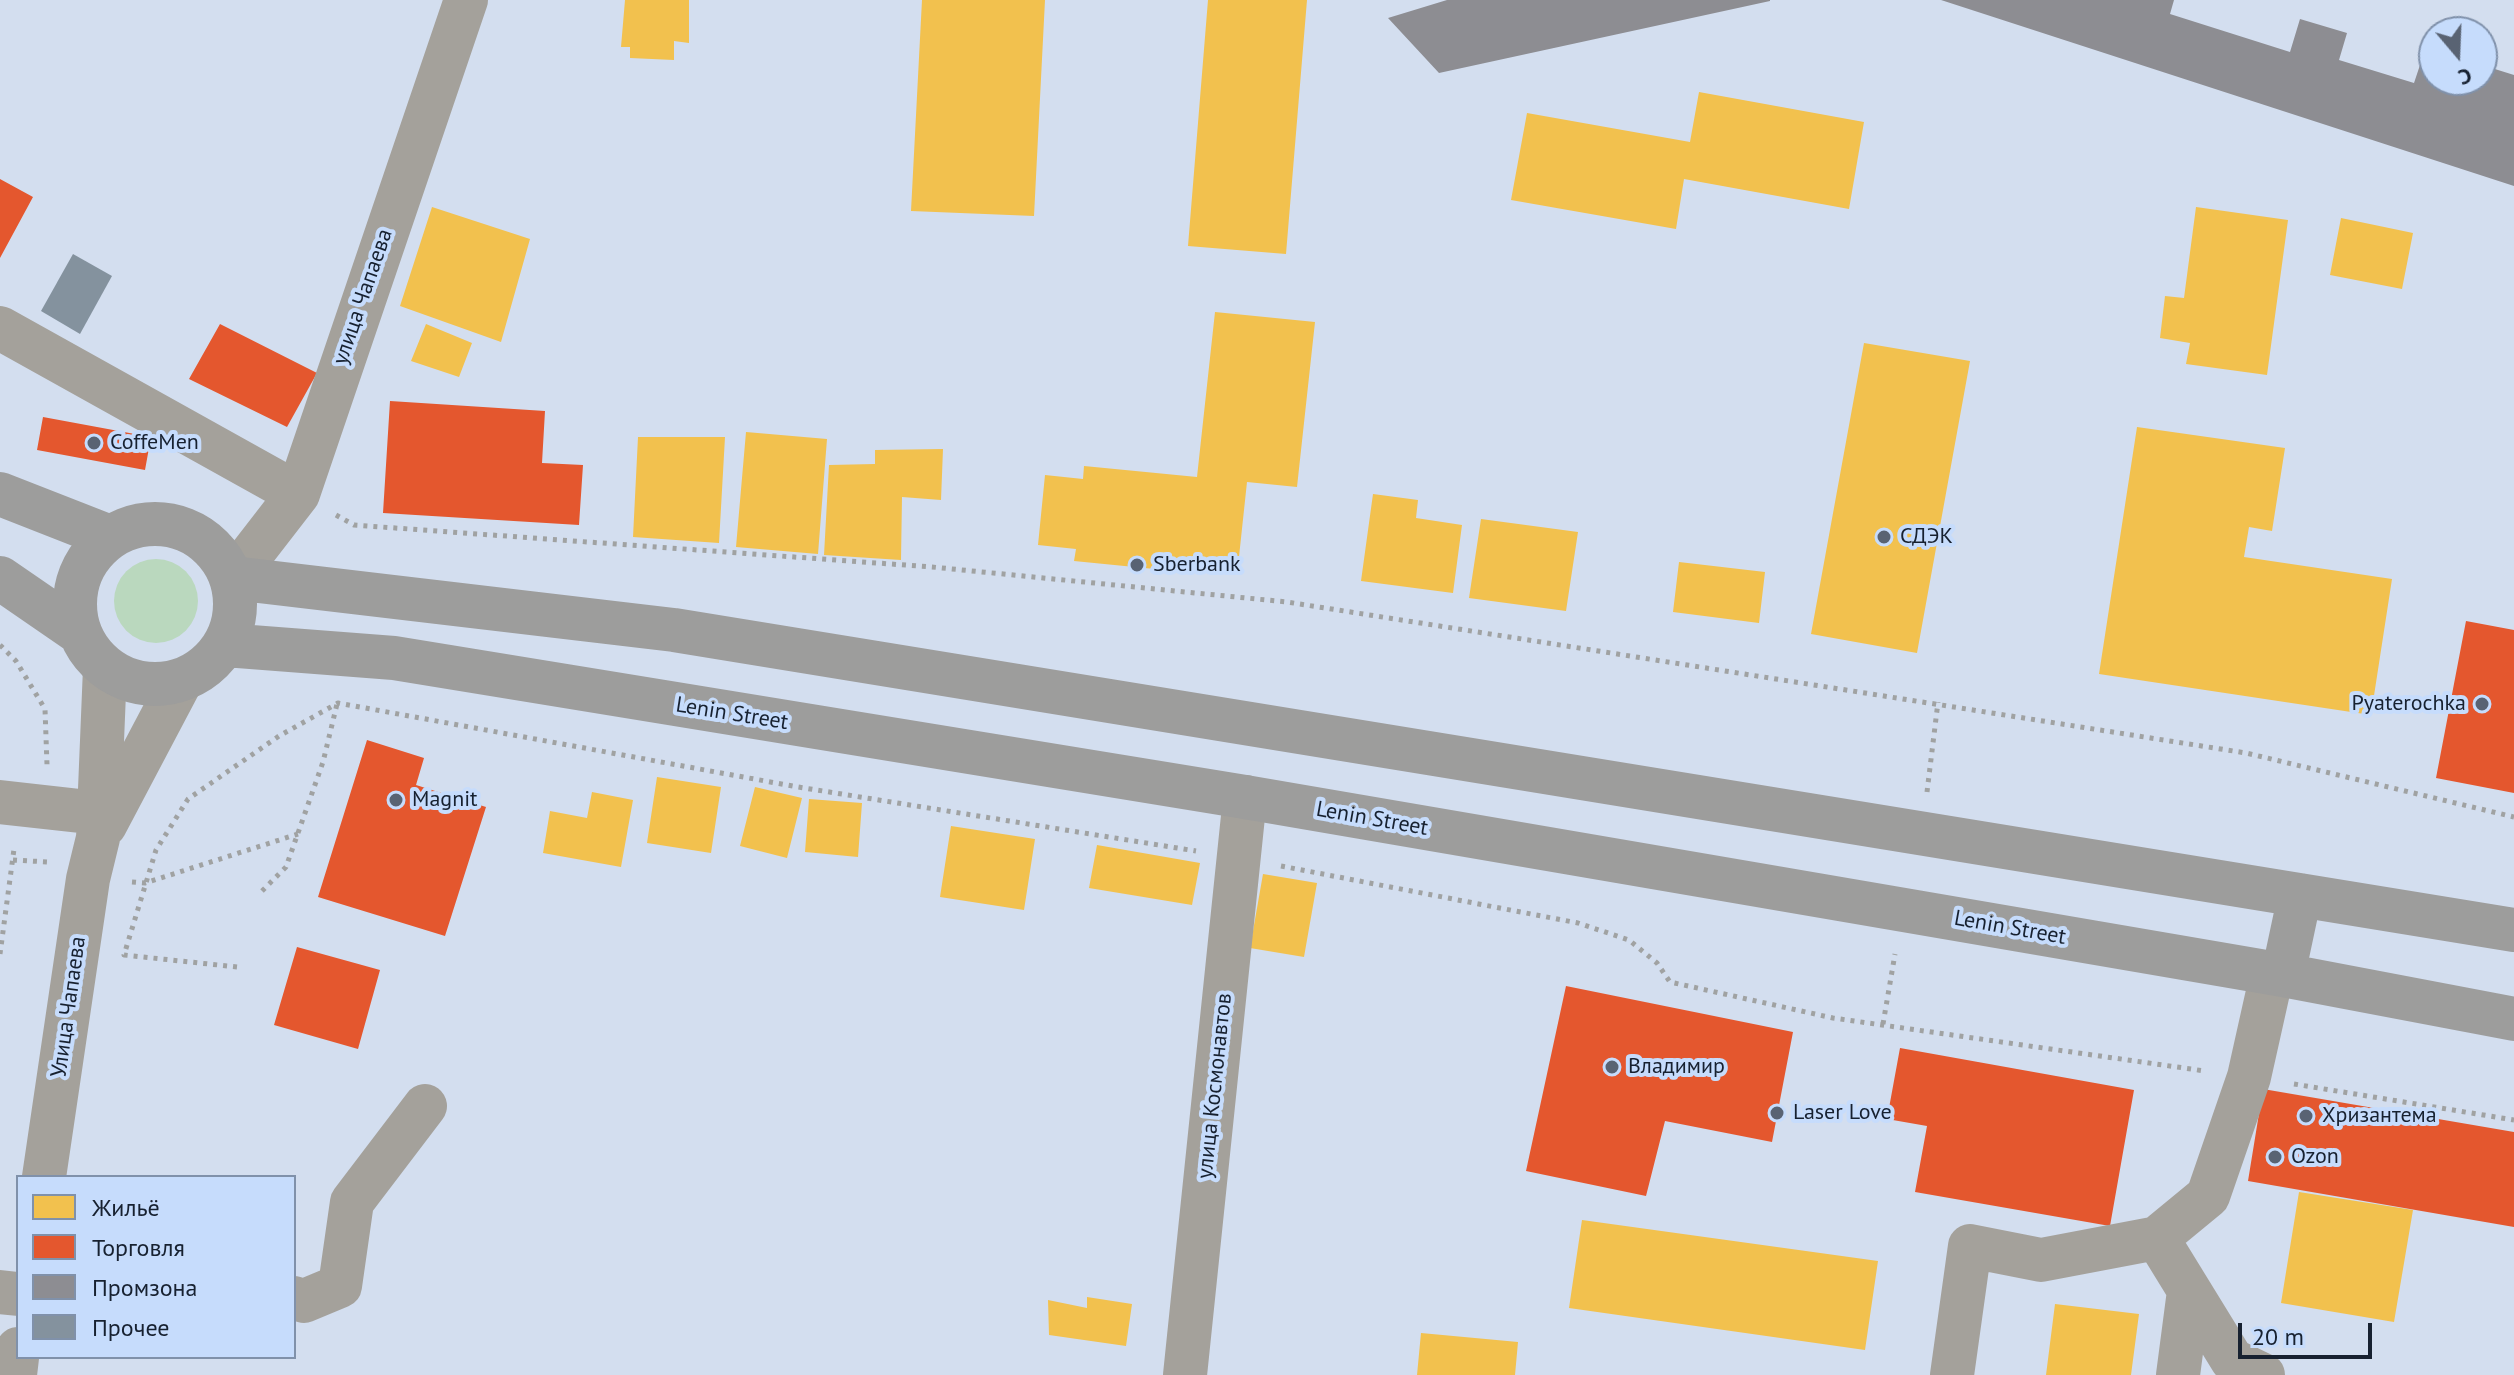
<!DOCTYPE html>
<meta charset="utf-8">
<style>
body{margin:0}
#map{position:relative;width:2514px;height:1375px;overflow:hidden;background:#d3deef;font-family:"PT Sans",sans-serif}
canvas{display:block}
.legend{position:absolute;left:16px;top:1175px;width:280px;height:184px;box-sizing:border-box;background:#c6dcfc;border:2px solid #8091aa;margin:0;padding:10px 14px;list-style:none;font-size:24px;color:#172130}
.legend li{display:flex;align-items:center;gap:16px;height:40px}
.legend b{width:40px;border:2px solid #8091aa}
.north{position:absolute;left:2418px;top:16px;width:80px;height:80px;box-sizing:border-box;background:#c6dcfc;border:2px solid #8091aa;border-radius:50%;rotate:161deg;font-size:22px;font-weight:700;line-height:32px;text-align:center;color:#172130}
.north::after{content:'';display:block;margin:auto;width:28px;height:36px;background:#596373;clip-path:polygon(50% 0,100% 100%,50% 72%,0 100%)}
.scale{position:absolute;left:2238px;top:1323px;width:134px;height:36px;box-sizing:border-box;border:4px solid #172130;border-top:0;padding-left:10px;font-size:24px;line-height:28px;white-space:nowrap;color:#172130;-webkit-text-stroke:6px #c6dcfc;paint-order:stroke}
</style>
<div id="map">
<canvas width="2514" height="1375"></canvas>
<ul class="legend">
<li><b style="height:22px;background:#f2c14e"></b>Жильё</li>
<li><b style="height:22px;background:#e4572e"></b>Торговля</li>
<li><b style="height:22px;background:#8d8d92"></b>Промзона</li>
<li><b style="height:22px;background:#84929e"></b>Прочее</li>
</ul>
<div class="north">С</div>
<div class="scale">20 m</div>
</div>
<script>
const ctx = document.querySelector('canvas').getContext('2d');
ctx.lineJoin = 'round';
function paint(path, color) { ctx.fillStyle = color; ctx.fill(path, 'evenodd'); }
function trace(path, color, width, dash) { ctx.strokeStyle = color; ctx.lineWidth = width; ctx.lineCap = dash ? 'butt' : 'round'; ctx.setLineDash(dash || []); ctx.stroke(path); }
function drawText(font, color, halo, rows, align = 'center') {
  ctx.font = font + ' "PT Sans",sans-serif'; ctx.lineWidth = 8; ctx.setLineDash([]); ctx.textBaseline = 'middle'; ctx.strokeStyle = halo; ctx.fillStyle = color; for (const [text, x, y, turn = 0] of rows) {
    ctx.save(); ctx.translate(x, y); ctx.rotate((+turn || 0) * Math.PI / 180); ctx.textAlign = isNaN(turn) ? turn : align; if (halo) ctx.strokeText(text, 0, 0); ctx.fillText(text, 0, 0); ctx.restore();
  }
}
const green = new Path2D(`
 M114 601a42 42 0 1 1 84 0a42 42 0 1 1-84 0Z`);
const homes = new Path2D(`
 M625,0H689V43L674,41V60L630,58V47H621Z
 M922,0H1045L1034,216L911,211Z
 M1208,0H1307L1286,254L1188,246Z
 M1699,92L1864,122L1849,209L1684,179L1676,229L1511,200L1527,113L1690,142Z
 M432,207L530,239L501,342L400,306Z
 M2196,207L2288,220L2267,375L2186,364L2190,343L2160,338L2165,296L2184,298Z
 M2341,218L2413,233L2402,289L2330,275Z
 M1215,312L1315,322L1297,487L1247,482L1238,566L1197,562L1195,573L1074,561L1076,549L1038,545L1045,475L1083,479L1084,466L1197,477Z
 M426,324L472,343L459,377L411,361Z
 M1864,343L1970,361L1917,653L1811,634Z
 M2137,427L2285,448L2272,531L2249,527L2244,557L2392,579L2371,715L2099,674Z
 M746,432L827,439L818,554L736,547Z
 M638,437H725L719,543L633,537Z
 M943,449L941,500L902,497L901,560L824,555L829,465L875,464V450Z
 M1373,494L1418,500L1416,518L1462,525L1453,593L1361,581Z
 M1481,519L1578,532L1566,611L1469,598Z
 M1679,562L1765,572L1759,623L1673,612Z
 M657,777L721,787L711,853L647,843Z
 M755,787L802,798L787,858L740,846Z
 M592,792L633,800L621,867L543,853L550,811L587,818Z
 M809,799L862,803L858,857L805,852Z
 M951,826L1035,839L1024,910L940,897Z
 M1097,845L1200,863L1192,905L1089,888Z
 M1263,874L1317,883L1304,957L1250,948Z
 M2299,1192L2413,1210L2394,1322L2281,1303Z
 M1582,1220L1878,1261L1865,1350L1569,1308Z
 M1087,1297L1132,1304L1126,1346L1049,1335L1048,1300L1087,1308Z
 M2055,1304L2139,1314L2131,1375H2046Z
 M1421,1333L1518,1342L1515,1375H1417Z`);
const shops = new Path2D(`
 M0,179L33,197L0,258Z
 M220,324L317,373L287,427L189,379Z
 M390,401L545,411L542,463L583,465L579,525L383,513Z
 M43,417L151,437L145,470L37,450Z
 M2466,621L2514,630V793L2436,778Z
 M367,740L424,758L416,785L486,807L445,936L318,897Z
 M297,947L380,970L358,1049L274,1025Z
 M1566,986L1793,1032L1772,1142L1665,1121L1646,1196L1526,1171Z
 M1900,1048L2134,1090L2110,1226L1915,1192L1927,1126L1887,1119Z
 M2263,1089L2514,1132V1227L2248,1181Z`);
const industry = new Path2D(`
 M1447,0H1770V1L1439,73L1388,18Z
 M1941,0H2174L2170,14L2290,52L2300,19L2347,33L2339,60L2414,83L2426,47L2434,49V80H2482V65L2514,75V186Z`);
const building = new Path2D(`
 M73,254L112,276L80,334L41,311Z`);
const path = new Path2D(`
 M336,515L354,525L932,567L1287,602L2246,753L2514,817
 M0,645L16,661L45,709L47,765
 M1927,792L1938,702
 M13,860L48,862
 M1281,866L1578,923L1629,940L1657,963L1670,982L1833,1018L2205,1071
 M132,882L145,883L298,834
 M262,891L286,867L323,762L337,704
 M0,954L14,849
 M237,967L124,955L156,850L188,799L279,736L338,703L798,787L1196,851
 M1883,1024L1895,954
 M2294,1084L2514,1120`);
const minor = new Path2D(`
 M0,328L298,494
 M233,578L298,494L466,0
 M0,802L98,813
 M105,825L181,681
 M44,1177L88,879L98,838L105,668
 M2157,1238L2232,1360L2263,1375
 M0,1292L18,1294
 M294,1298L304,1301L340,1286L352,1202L425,1106
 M15,1375L18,1349
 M1185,1375L1245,797
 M1952,1375L1970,1246L2041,1260L2157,1238L2208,1196L2249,1077L2272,974
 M2178,1375L2189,1291`);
const major = new Path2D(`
 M0,494L110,537
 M75 604a80 80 0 1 1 160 0a80 80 0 1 1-160 0Z
 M0,578L80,633
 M233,578L674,630L2514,930
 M225,645L394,658L1245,797L2283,975L2514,1019
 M2283,975L2300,895`);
const markers = [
 [94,443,8,"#596373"],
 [1884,537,8,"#596373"],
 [1137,565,8,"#596373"],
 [2482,704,8,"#596373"],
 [396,800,8,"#596373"],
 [1612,1067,8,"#596373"],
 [1777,1113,8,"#596373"],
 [2306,1116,8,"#596373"],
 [2275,1157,8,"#596373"]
];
const streetNames = [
 ["улица Чапаева",363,297,-71],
 ["Lenin Street",732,714,9],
 ["Lenin Street",1372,819,10],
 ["Lenin Street",2010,928,10],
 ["Улица Чапаева",69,1007,-82],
 ["улица Космонавтов",1215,1086,-84]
];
const poiNames = [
 ["CoffeMen",110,443],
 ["СДЭК",1900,537],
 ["Sberbank",1153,565],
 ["Pyaterochka",2466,704,"right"],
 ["Magnit",412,800],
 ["Владимир",1628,1067],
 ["Laser Love",1793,1113],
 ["Хризантема",2322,1116],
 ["Ozon",2291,1157]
];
paint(green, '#bad8be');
paint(homes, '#f2c14e');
paint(shops, '#e4572e');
paint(industry, '#8d8d92');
paint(building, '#84929e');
trace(path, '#a0a2a2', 5, [4, 6]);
trace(minor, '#a4a19b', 44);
trace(major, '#9d9d9c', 44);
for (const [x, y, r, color] of markers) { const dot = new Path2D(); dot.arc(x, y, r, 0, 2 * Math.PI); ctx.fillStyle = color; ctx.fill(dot); trace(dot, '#c6dcfc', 3); }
drawText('22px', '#172130', '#c6dcfc', streetNames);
drawText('22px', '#172130', '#c6dcfc', poiNames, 'left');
</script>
